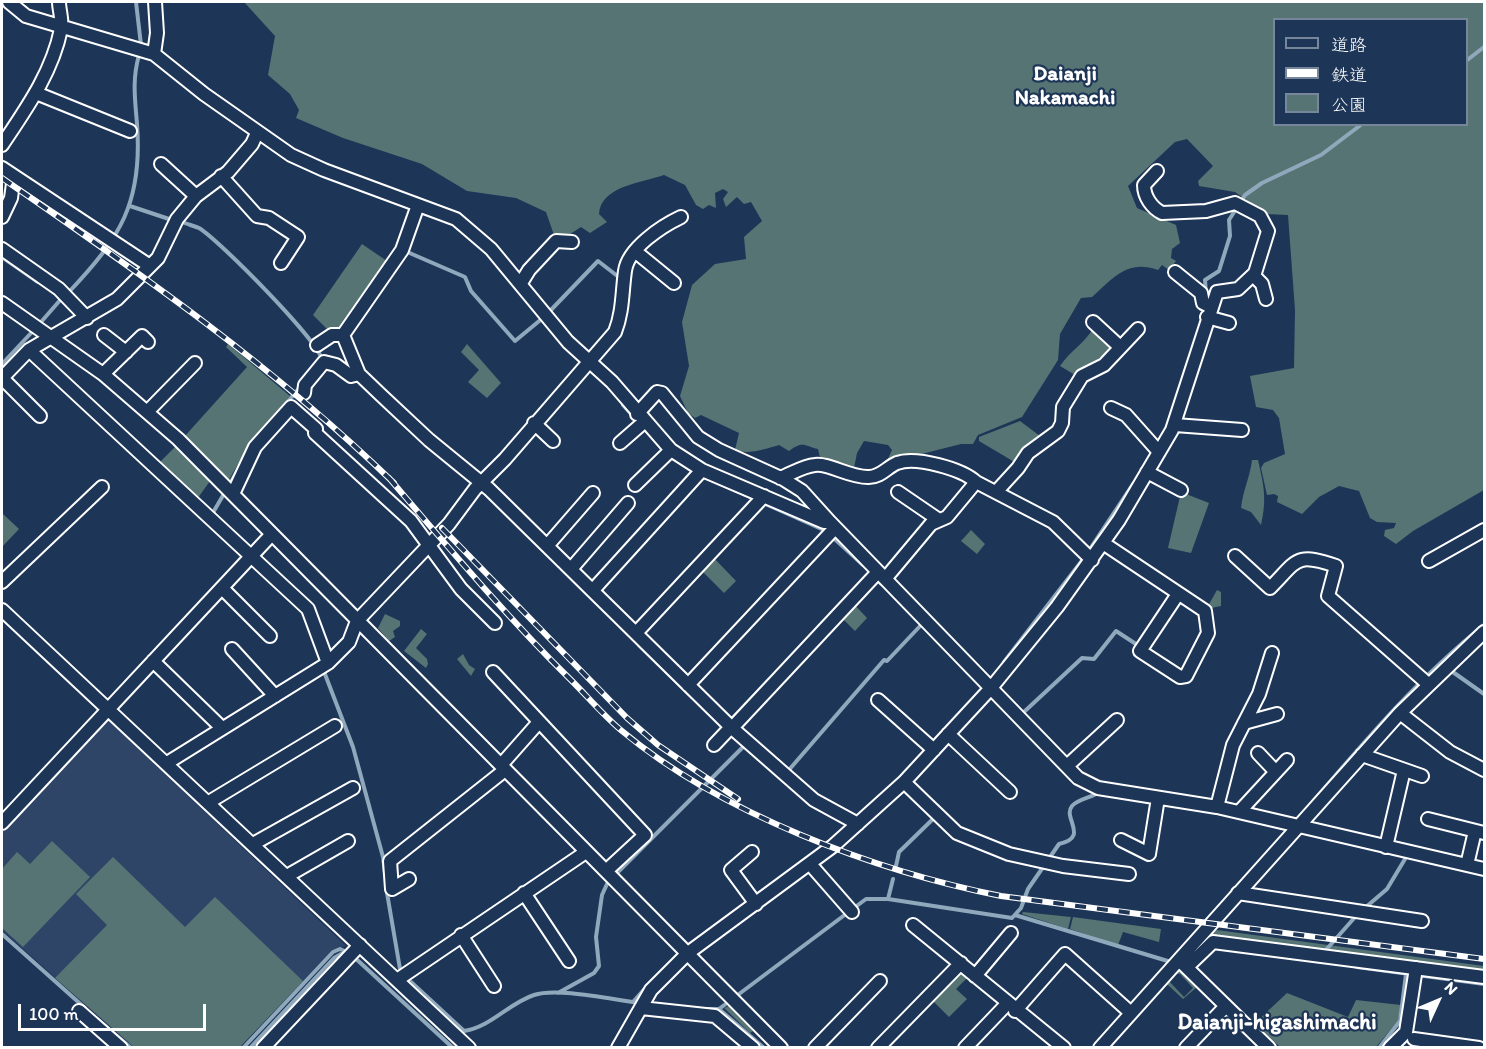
<!DOCTYPE html>
<meta charset="utf-8">
<style>
body{margin:0}
#map{position:relative;width:1486px;height:1049px;overflow:hidden;background:#1d3557;font-family:Itim,"Klee One",sans-serif}
canvas{display:block}
.frame{position:absolute;inset:0;border:3px solid #fff;pointer-events:none}
.legend{position:absolute;left:1273px;top:18px;width:195px;height:108px;box-sizing:border-box;background:#1d3557;border:2px solid #77869a;margin:0;padding:8px 10px;list-style:none;font-size:18px;color:#fff}
.legend li{display:flex;align-items:center;gap:12px;height:30px}
.legend b{width:30px;border:2px solid #77869a}
.north{position:absolute;left:1408px;top:971px;width:60px;height:60px;-webkit-text-stroke:4px #1d3557;paint-order:stroke;rotate:46deg;font-size:16px;font-weight:700;line-height:24px;text-align:center;color:#fff}
.north::after{content:'';display:block;margin:auto;width:21px;height:27px;background:#fff;clip-path:polygon(50% 0,100% 100%,50% 72%,0 100%)}
.scale{position:absolute;left:18px;top:1004px;width:188px;height:27px;box-sizing:border-box;border:3px solid #fff;border-top:0;padding-left:8px;font-size:18px;line-height:21px;white-space:nowrap;color:#fff;-webkit-text-stroke:4px #1d3557;paint-order:stroke}
</style>
<div id="map">
<canvas width="1486" height="1049"></canvas>
<div class="frame"></div>
<ul class="legend">
<li><b style="height:8px;background:#1d3557"></b>道路</li>
<li><b style="height:8px;background:#fff"></b>鉄道</li>
<li><b style="height:16px;background:#567473"></b>公園</li>
</ul>
<div class="north">N</div>
<div class="scale">100 m</div>
</div>
<script>
const ctx = document.querySelector('canvas').getContext('2d');
ctx.lineJoin = 'round';
function paint(path, color) { ctx.fillStyle = color; ctx.fill(path, 'evenodd'); }
function trace(path, color, width, dash) { ctx.strokeStyle = color; ctx.lineWidth = width; ctx.lineCap = dash ? 'butt' : 'round'; ctx.setLineDash(dash || []); ctx.stroke(path); }
function drawText(font, color, halo, rows, align = 'center') {
  ctx.font = font + ' Itim,sans-serif'; ctx.lineWidth = 4.5; ctx.setLineDash([]); ctx.textBaseline = 'middle'; ctx.strokeStyle = halo; ctx.fillStyle = color; for (const [text, x, y, turn = 0] of rows) {
    ctx.save(); ctx.translate(x, y); ctx.rotate((+turn || 0) * Math.PI / 180); ctx.textAlign = isNaN(turn) ? turn : align; if (halo) ctx.strokeText(text, 0, 0); ctx.fillText(text, 0, 0); ctx.restore();
  }
}
const built = new Path2D(`
 M107,719L346,946L332,950L240,1047L134,1048L2,930V831Z`);
const green = new Path2D(`
 M244,2H1484V490L1413,531L1396,544L1384,536L1385,530L1394,528L1396,523L1377,522L1370,518L1359,491L1339,486L1319,497L1302,514L1277,502L1278,496L1274,494L1267,495L1261,468L1264,463L1285,454L1279,418L1273,410L1256,407L1250,376L1294,368L1295,310L1288,215L1266,214L1235,192L1199,186L1198,181L1213,166L1187,139L1175,142L1128,186L1137,208L1176,225L1180,243L1172,249L1171,258L1176,261L1169,270L1162,265L1158,270C1128,259 1114,277 1092,297L1081,298L1060,334L1058,360L1022,417L978,435L973,444H961L886,463L892,450L888,445L864,441L857,453L853,473L821,462L818,449C805,446 803,440 789,451L779,445C765,449 749,455 735,450L739,433L701,415L695,418L688,413L680,396L689,366L682,322L692,285L715,264L746,259L744,237L762,221L751,202L744,204L737,197L726,207L723,199L728,192L723,189L715,193L716,208L709,205L703,209L696,205L685,185L664,175C641,183 601,186 599,214L607,222L590,233L581,227L564,238L554,235L546,212L516,198L467,191L422,164L343,138L296,118L299,110L290,94L268,75L275,36ZM1274,20H1466V124H1274Z
 M362,244L387,261L351,316L339,329L329,331L313,315Z
 M1094,327L1112,347C1098,363 1087,361 1075,375L1060,366C1070,351 1085,343 1094,327Z
 M228,344L290,396L250,445L228,481L184,437L247,367L226,347Z
 M467,344L501,383L487,398L468,382L479,370L461,352Z
 M1020,421L1040,436L1025,449L1016,463L979,441V437Z
 M176,446L210,481L195,502L157,465Z
 M1252,460H1258C1264,486 1267,499 1261,525L1251,512L1241,508C1243,490 1250,477 1252,460Z
 M1181,492L1209,503L1191,553L1168,548Z
 M2,513L19,529L2,547Z
 M971,530L985,544L977,554L961,541Z
 M713,557L736,581L724,593L701,570Z
 M1217,590L1221,592V606L1211,608L1208,606Z
 M852,602L867,618L855,631L840,616Z
 M385,614L400,621V626L393,631L395,637L389,641L378,628Z
 M421,629L427,634L416,648L427,659L428,664L426,668L404,651Z
 M463,654L469,665L475,669L471,676L457,659Z
 M52,841L90,877L23,947L2,928V869L17,852L30,864Z
 M113,857L185,927L215,897L303,981L240,1047H134L55,978L107,925L76,894Z
 M1023,912L1071,917L1068,929L1022,914Z
 M1073,917L1161,929L1159,942L1123,932L1118,945L1070,929Z
 M1217,930L1484,966V971L1208,934Z
 M957,971H964L969,976L956,989L967,999L949,1017L930,998Z
 M1173,971H1181L1197,987L1183,999L1168,985L1163,986ZM1174,973L1180,974L1193,988L1184,997L1168,980Z
 M1287,993L1348,1017L1356,1000L1401,1005L1398,1021L1376,1047H1280L1255,1023Z
 M729,1006L753,1031L750,1033L724,1008Z`);
const stream = new Path2D(`
 M136,2L141,45
 M1466,61L1484,47
 M130,206L172,220
 M182,222C187,224 194,226 199,228C219,240 319,341 322,360
 M405,251L465,277L471,291L515,341L544,317
 M2,257L38,282
 M68,293C120,238 143,203 137,124C135,99 132,80 139,55
 M1206,294L1205,280L1219,271L1230,236L1229,220L1245,195L1262,183L1321,155L1362,124
 M550,311L598,261L620,278
 M41,322L62,298
 M2,364L32,332
 M286,404L300,387
 M623,405L668,455L697,473
 M723,485L826,531L863,565
 M211,516L242,463
 M639,645L692,697
 M1004,662L1084,558L1133,484
 M323,669L353,747L383,857L385,873
 M1450,670L1484,694
 M1025,711L1082,658L1094,659L1116,631L1139,646
 M729,722L769,680
 M788,771L884,660L887,661L922,624
 M1310,805C1365,741 1419,677 1484,625
 M896,866L899,852L934,818
 M617,873L744,746L741,743
 M386,887L400,969
 M888,899L893,879
 M1366,907L1387,889L1405,859
 M1015,915L1171,962
 M2,934L85,1008
 M1325,951L1356,916
 M354,957L453,1048
 M1357,967L1484,984
 M411,982L464,1031C491,1027 509,1003 534,995C557,987 614,1000 640,1003
 M558,993L594,973L599,966L596,937L602,895L607,884
 M633,1002L648,985
 M699,1009H719L764,1048
 M719,1009L866,899H888L1012,918L1021,908L1028,889L1059,844C1090,837 1062,818 1072,806C1077,800 1088,798 1094,795
 M97,1019L131,1048
 M243,1048L333,952L340,949L349,953
 M250,1048L334,958L341,954L346,955
 M1379,1048L1400,1021L1406,974`);
const street = new Path2D(`
 M9,2L26,16L154,54L204,94L291,155L324,170L456,219L491,249L568,342L612,382L671,450L702,470L824,522H830L1078,778L1098,788L1217,807L1484,869
 M154,54L157,33L155,2
 M36,93L130,131
 M2,145C26,109 52,73 61,29C63,21 59,10 59,2
 M161,164L196,196
 M2,168L150,266
 M221,176L257,216L269,218L298,237L281,263
 M418,205L402,250L343,335L359,374L382,396L429,440L489,489L732,728L814,800L858,824
 M2,217L11,198L14,176
 M2,249L59,289L87,318
 M636,252L674,283
 M1175,272L1201,293L1203,303L1211,307
 M1253,275L1262,284L1266,299
 M521,283L529,270L556,241L572,242
 M2,303L103,374L178,439L781,1048
 M1207,317L1229,323
 M1093,322L1119,346
 M104,335L126,352
 M317,345L332,335H343
 M29,350L308,609L328,663
 M103,374L142,336L148,342
 M304,393L305,385L324,362L336,365L351,376L359,374
 M1111,408L1126,415L1159,452
 M148,411L195,363
 M637,414L657,392L662,393L698,437L719,450L783,479L802,491L830,522
 M40,416L2,378L29,350L117,299L158,258L177,219L196,196L228,172L252,144L257,133
 M534,423L553,441
 M1175,425L1242,430
 M620,443L644,422
 M1147,472L1181,490
 M780,478C791,474 803,466 815,465C829,463 851,478 869,477C881,477 887,467 897,463C916,456 962,469 976,482
 M635,485L671,450
 M898,492L939,520
 M996,492L1018,468L1028,453L1058,431L1062,423L1063,407L1082,376L1104,365L1138,329
 M233,494L255,447L291,407L316,429L315,433L411,521L461,589L495,623
 M1103,543L1205,611L1208,633L1186,676L1180,677L1140,651L1178,594
 M547,546L593,493
 M1235,556L1270,588C1298,560 1295,552 1336,566L1328,596L1428,684
 M1429,561L1484,530
 M571,569L628,503
 M885,579L931,524L947,517L976,482L1053,522L1092,560
 M2,582L102,487
 M222,588L270,636
 M593,590L702,470
 M2,610L469,1048
 M636,633L764,496
 M232,649L275,696
 M153,661L222,728
 M493,672L645,835L606,871
 M688,685L835,528
 M878,700L934,750
 M1400,713L1450,752L1484,770
 M1244,723L1277,714
 M732,728L878,572
 M948,734L1010,792
 M714,745L731,727
 M1258,753L1276,772
 M1362,755L1422,776
 M167,763L328,663L349,642L357,621L449,524L475,489L505,459L615,332C623,312 622,292 625,271C628,248 662,226 681,217
 M501,765L539,722
 M1067,766L1117,720
 M904,782L957,833L1009,854L1063,866L1129,874
 M209,802L335,726
 M1217,807L1233,745L1259,694L1272,653
 M1239,812L1287,760
 M1428,819L1484,833
 M2,823L272,534
 M1121,840L1149,854L1158,798
 M253,844L353,788
 M1386,847L1404,770
 M752,852L731,870L756,904
 M810,864L852,912
 M1467,865L1475,831
 M287,876L348,841
 M409,879L392,889L390,861L505,770
 M524,893L569,961
 M1238,893L1422,921
 M913,925L1064,1048
 M461,935L494,986
 M1182,963L1269,1048
 M1187,967L1213,942L1484,977
 M975,976L1011,933
 M397,980L586,852
 M641,1008L715,1016L753,1048
 M79,1011L121,1048
 M1015,1011L1065,954L1131,1013
 M1414,1039L1479,1048
 M263,1048L360,945
 M618,1048L651,990L688,953L833,846L904,782L991,688L1057,607L1119,520L1172,430L1217,292L1238,289L1255,273L1268,231L1260,216L1235,203L1206,211L1162,213C1152,208 1144,197 1144,185L1157,171
 M815,1048L880,981
 M878,1048L961,963
 M965,1048L1007,1004
 M1100,1048L1400,713L1484,632
 M1186,1048L1226,1006
 M1390,1048L1406,1032L1416,968`);
const rail = new Path2D(`
 M2,178C141,274 271,364 394,483
 M389,478C448,547 506,616 571,680C588,697 604,716 622,731C722,814 875,871 1001,896L1484,959
 M442,528L627,718L658,745L738,799`);
const neighbourhoodNames = [
 ["Daianji",1065,75],
 ["Nakamachi",1065,99]
];
const quarterNames = [
 ["Daianji-higashimachi",1277,1023]
];
paint(built, '#2f4568');
paint(green, '#567473');
trace(stream, '#8fa8bb', 4);
trace(street, '#fff', 16);
trace(street, '#1d3557', 12);
trace(rail, '#fff', 6);
trace(rail, '#1d3557', 4, [11]);
drawText('bold 21px', '#fff', '#1d3557', neighbourhoodNames);
drawText('bold 22px', '#fff', '#1d3557', quarterNames);
</script>
